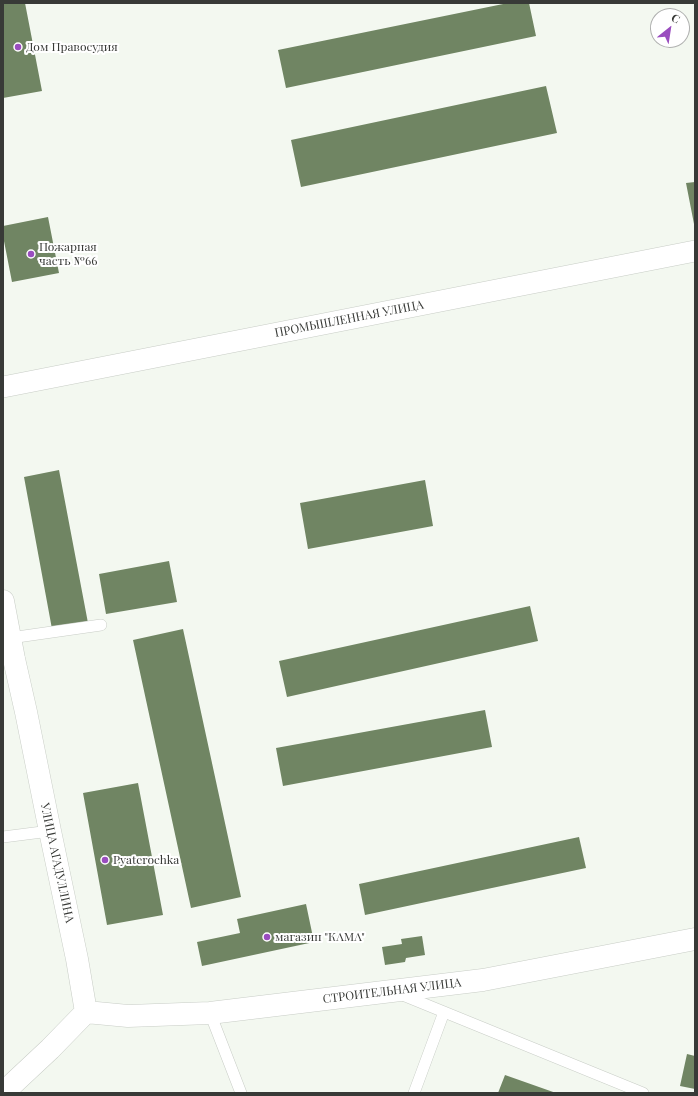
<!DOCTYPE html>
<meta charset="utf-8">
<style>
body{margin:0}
#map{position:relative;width:698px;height:1096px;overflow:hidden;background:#f3f8f0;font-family:"Playfair Display",serif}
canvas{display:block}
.frame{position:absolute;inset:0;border:4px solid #383a37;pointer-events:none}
.north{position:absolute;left:650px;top:8px;width:40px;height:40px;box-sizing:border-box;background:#fff;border:1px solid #afb0af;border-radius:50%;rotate:30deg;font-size:11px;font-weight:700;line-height:16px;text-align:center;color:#383a37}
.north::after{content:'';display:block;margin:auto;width:14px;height:18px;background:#9a4dbf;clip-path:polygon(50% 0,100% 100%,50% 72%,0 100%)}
</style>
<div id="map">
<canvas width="698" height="1096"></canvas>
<div class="frame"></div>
<div class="north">С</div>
</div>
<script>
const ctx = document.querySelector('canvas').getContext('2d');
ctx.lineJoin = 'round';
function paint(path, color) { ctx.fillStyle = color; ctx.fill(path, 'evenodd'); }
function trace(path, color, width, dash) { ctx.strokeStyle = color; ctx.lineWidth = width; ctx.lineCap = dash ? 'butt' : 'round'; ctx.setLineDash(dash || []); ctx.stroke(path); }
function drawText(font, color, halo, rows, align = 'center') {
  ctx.font = font + ' "Playfair Display",serif'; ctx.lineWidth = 4; ctx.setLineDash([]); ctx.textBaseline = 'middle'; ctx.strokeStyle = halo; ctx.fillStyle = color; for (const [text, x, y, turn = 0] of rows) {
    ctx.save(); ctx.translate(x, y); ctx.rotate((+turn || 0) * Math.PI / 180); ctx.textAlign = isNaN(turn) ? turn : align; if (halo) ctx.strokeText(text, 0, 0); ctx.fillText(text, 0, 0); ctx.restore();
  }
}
const building = new Path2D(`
 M3,3H25L42,91L3,98Z
 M508,3H529L536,36L286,88L278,50Z
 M546,86L557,133L301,187L291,140Z
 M695,182V223L694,224L686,183Z
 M48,217L59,273L12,282L3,236V226Z
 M59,470L88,623L52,629L24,477Z
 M425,480L433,526L308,549L300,503Z
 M169,561L177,602L106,614L99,574Z
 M530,606L538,641L287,697L279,661Z
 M183,629L241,897L191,908L133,640Z
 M485,710L492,747L283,786L276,748Z
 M138,783L163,915L107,925L83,793Z
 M579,837L586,868L365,915L359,884Z
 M306,904L314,942L202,966L197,942L240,933L237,919Z
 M422,936L425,955L406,958L405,962L385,965L382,947L402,944L401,939Z
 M687,1054L695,1056V1089L680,1086Z
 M505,1075L556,1093H498Z`);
const service = new Path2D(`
 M10,638L101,625
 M3,837L50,831
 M400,994L643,1093
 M210,1013L241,1093
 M414,1093L444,1012`);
const minor = new Path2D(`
 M3,387L695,251`);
const secondary = new Path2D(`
 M3,601L14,659L26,712L50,831L77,959L86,1012
 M86,1012L128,1016L210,1013L483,980L695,939
 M3,1093L50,1049L86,1012`);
const markers = [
 [18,47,4,"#9a4dbf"],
 [31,254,4,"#9a4dbf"],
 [105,860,4,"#9a4dbf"],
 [267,937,4,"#9a4dbf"]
];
const poiNames = [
 ["Дом Правосудия",26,47],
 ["Пожарная",39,247],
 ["часть №66",39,261],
 ["Pyaterochka",113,860],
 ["магазин \"КАМА\"",275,937]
];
const streetNames = [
 ["ПРОМЫШЛЕННАЯ УЛИЦА",349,319,-11],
 ["УЛИЦА АГАДУЛЛИНА",57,863,78],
 ["СТРОИТЕЛЬНАЯ УЛИЦА",392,991,-7]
];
paint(building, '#708563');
trace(service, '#c8cdc6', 12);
trace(minor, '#c8cdc6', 22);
trace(secondary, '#c8cdc6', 23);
trace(service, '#fff', 11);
trace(minor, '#fff', 21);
trace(secondary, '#fff', 22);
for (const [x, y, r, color] of markers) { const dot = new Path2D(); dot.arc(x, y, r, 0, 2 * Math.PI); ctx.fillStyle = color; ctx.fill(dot); trace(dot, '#fff', 1.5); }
drawText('12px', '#383a37', '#fff', poiNames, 'left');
drawText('12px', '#383a37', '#fff', streetNames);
</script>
